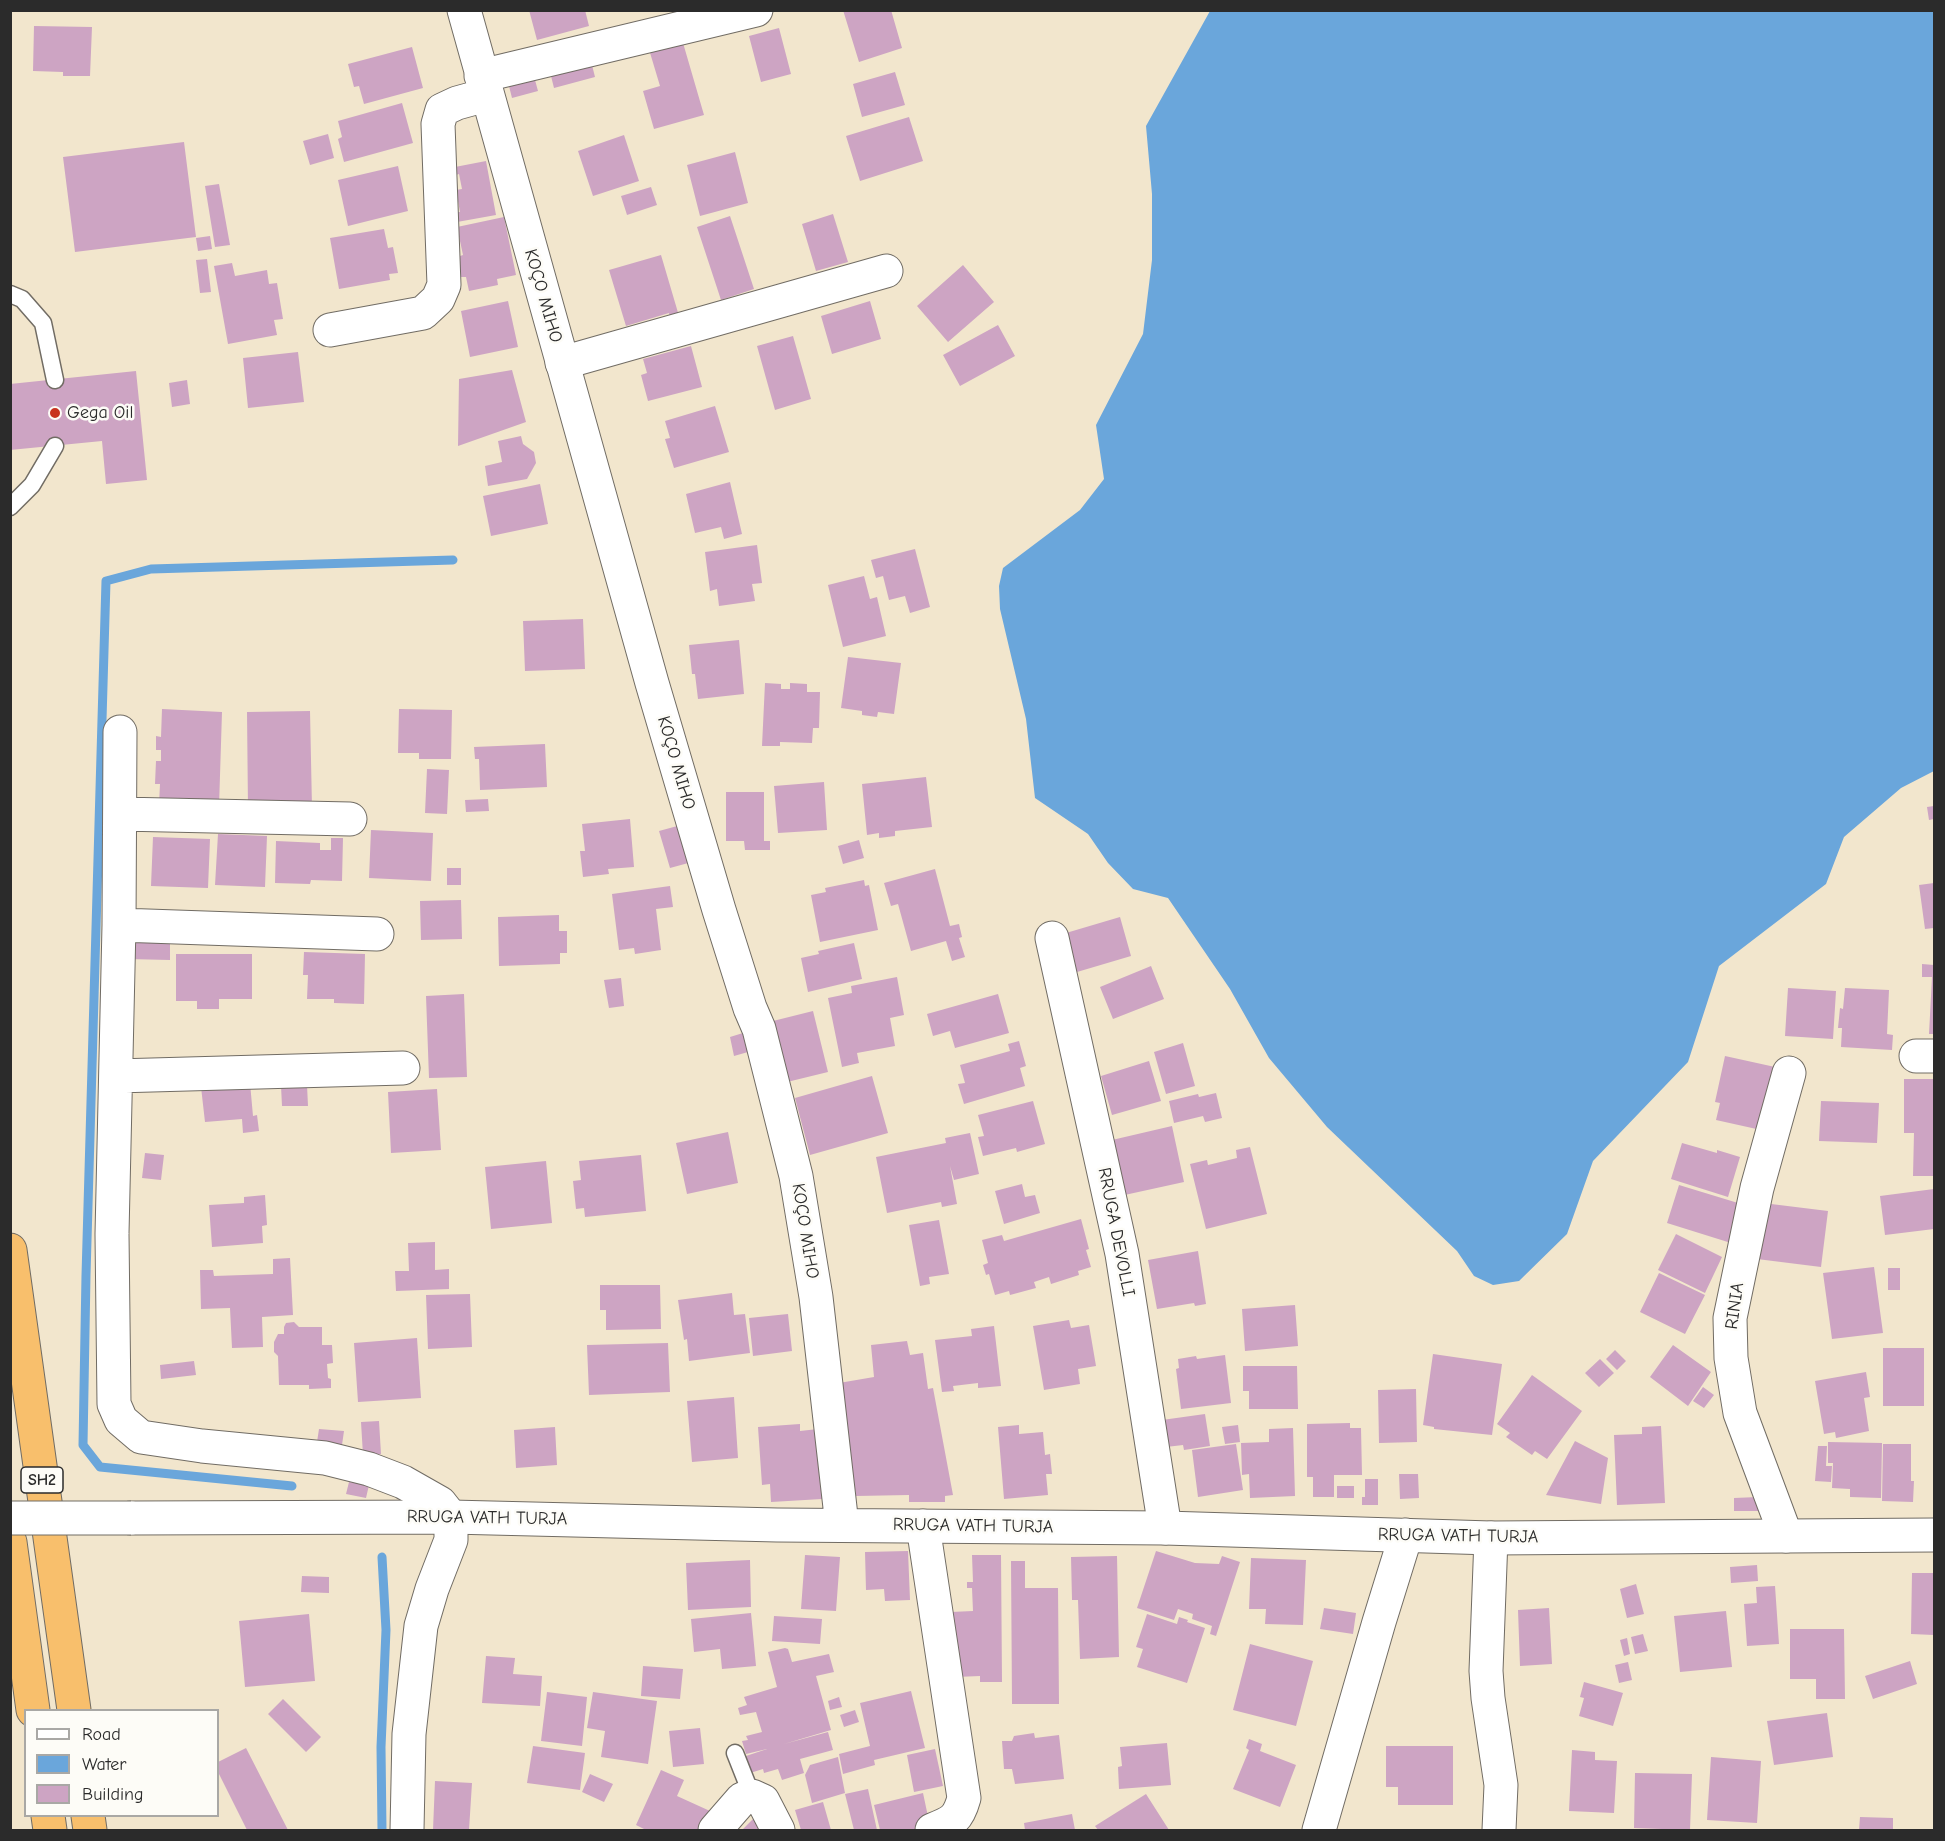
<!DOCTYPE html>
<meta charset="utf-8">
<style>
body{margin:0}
#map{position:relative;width:1945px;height:1841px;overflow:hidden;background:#f2e6cd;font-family:"Comic Neue",sans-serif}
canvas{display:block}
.frame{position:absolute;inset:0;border:12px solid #2b2b2b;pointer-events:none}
.legend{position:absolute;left:24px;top:1709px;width:195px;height:108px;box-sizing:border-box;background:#fdfcf7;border:2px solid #a9a8a5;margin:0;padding:8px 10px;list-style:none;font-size:18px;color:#2b2b2b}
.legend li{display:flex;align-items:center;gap:12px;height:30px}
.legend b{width:30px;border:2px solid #a9a8a5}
</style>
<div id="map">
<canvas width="1945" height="1841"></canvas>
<div class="frame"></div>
<ul class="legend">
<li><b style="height:8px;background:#fff"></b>Road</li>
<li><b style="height:16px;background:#6aa6db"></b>Water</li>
<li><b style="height:16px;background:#cda4c3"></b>Building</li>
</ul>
</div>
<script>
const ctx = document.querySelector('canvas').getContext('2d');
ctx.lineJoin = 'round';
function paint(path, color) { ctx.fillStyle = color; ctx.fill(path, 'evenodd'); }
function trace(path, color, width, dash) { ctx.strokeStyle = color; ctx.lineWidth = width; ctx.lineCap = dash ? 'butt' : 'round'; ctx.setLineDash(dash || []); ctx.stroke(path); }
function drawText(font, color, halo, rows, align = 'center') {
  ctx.font = font + ' "Comic Neue",sans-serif'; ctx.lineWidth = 5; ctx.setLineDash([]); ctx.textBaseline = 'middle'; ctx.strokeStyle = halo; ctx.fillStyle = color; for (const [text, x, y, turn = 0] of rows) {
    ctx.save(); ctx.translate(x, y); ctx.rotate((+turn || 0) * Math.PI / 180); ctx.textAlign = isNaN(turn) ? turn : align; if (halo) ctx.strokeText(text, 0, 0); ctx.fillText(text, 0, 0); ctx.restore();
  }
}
const water = new Path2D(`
 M1210,11H1934V771L1901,788L1844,837L1826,884L1719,966L1688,1062L1593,1161L1567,1234L1519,1281L1493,1285L1474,1276L1457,1251L1327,1127L1269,1058L1230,989L1168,898L1133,889L1108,863L1088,834L1035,798L1026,719L1000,609L999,586L1003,568L1080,510L1104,479L1096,425L1143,334L1152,260V194L1146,126Z`);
const stream = new Path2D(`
 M292,1486L100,1467L83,1445L86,1275L106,581L151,569L453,560
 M382,1557L386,1630L381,1747L382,1830`);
const building = new Path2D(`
 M529,10H585L589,26L537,40Z
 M843,10H891L902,48L859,62Z
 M34,26L92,27L90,76H63V72L33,71Z
 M779,28L791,74L761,82L749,36Z
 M681,36L704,115L654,129L643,91L660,86L648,46Z
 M412,47L423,88L364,104L359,86L354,87L348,64Z
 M591,61L595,77L554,88L550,72Z
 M895,72L905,105L862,117L853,84Z
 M535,80L538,91L512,98L509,86Z
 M402,103L413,143L344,162L338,139L342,137L338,121Z
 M909,117L923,161L860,181L846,136Z
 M328,134L334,158L310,165L303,141Z
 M624,135L639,181L593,196L578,151Z
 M184,142L196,237L75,252L63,157Z
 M735,152L748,203L700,216L687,165Z
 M486,161L496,215L457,222L456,212H460L456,190L462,189L459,174L456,175L455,167Z
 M398,166L408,211L348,226L338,180Z
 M219,184L230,245L215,247L205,186Z
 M651,187L657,205L627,215L621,196Z
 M833,214L848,262L816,271L802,224Z
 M730,216L754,289L721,300L697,227Z
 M504,217L516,275L497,279L498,285L469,291L466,277H461L457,257L463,255L457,227Z
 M384,229L388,248L393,247L398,273L389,274L390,280L339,289L330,238Z
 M210,236L212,249L198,251L196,238Z
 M661,255L679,316L670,318L669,313L626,326L609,270Z
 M207,259L211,292L200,293L196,260Z
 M232,263L235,276L267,270L269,284L277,283L283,319L274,320L277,335L228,344L214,266Z
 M963,265L994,302L948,342L917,306Z
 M508,301L518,347L470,357L461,311Z
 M870,301L881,339L832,354L821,316Z
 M998,325L1015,356L960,386L943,355Z
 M793,336L811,399L775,410L757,346Z
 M691,346L702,387L648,401L641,375L647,373L643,359Z
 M298,352L304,402L248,408L243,358Z
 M512,370L526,422L458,446L459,379Z
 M136,371L147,480L106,484L102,441L10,450V384Z
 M187,380L190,404L172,407L169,383Z
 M715,406L729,452L674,468L665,439L670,438L665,421Z
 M521,436L523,444L534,452L536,463L527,479L488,486L485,466L502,462L498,441Z
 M730,482L742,534L724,539L721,527L695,533L686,494Z
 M540,484L548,524L491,536L483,496Z
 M757,545L762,583L752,584L755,601L719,606L717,589L710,591L705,552Z
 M915,549L930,607L910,613L905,596L889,600L883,576L876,578L871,560Z
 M864,576L870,599L877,597L886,636L843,647L828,585Z
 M583,619L585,669L525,671L523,621Z
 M739,640L744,694L698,699L695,674H692L689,645Z
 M848,657L901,663L894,714L878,712L877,717L862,715V711L841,708Z
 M765,683L781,684V689H790V683L807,684V692H820L819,728H813L812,743L780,742V746H762Z
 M162,709L222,712L219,807L159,805L160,784H155L156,761H161V750H156V736L161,737Z
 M399,709L452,710L451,759H419V753H398Z
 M310,711L312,808L248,809L247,712Z
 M545,744L547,787L480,790L479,759H475L474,747Z
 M427,769L449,770L447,814L425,813Z
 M926,777L932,827L895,831V836L879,838V833L867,835L862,784Z
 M824,782L827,830L778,833L774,786Z
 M726,792H764V841H770V850H745L744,841H726Z
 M488,799L489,811L466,812L465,800Z
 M1934,806V819L1929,820L1927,807Z
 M630,819L634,867L608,869L609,874L583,877L580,851H585L582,824Z
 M681,825L692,862L670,868L659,831Z
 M371,830L433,833L431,881L369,878Z
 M218,834L267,836L265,887L215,885Z
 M153,837L210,839L208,888L151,886Z
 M331,838H343L342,881L311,880L310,884L275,883L276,841L320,843V850H331Z
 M859,840L864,858L843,864L838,846Z
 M447,868H461V885H447Z
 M935,869L950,926L959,924L962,937L959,938L965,957L952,961L946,941L911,951L898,904L891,906L884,883Z
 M864,880L865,886L869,885L878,930L820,942L811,895L826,892L825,888Z
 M1934,883V928L1925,929L1919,885Z
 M670,886L673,907L656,909L661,950L635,954L634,948L619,950L612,894Z
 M461,900L462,939L421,940L420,901Z
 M559,915V931H567V953H560V964L499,966L498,917Z
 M1120,917L1131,956L1077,972L1066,933Z
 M137,933L170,935V960L127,959Z
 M854,943L862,979L808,992L801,958L819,954L818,951Z
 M304,952L365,954L364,1004L334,1003V999H307L308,975H303Z
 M176,954H252V999H219V1009H197V1001H176Z
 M1922,964L1934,965V1034H1929L1932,977H1922Z
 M1151,966L1164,999L1113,1019L1100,987Z
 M897,977L904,1015L890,1018L895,1046L857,1053L859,1063L842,1067L828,998L852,993L851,986Z
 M621,978L624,1006L609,1008L604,980Z
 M1788,988L1836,991L1833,1039L1785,1036Z
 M1845,988L1889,990L1887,1034L1893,1035L1892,1050L1841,1047L1842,1028H1838L1840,1008L1843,1009Z
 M464,994L467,1077L429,1078L426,996Z
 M998,994L1009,1033L955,1048L950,1031L933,1036L927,1014Z
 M813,1011L828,1072L783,1083L769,1022Z
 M743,1033L748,1052L734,1056L730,1037Z
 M1019,1041L1026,1066L1020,1068L1025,1086L964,1104L958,1084L965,1083L960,1065L1010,1051L1008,1044Z
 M1183,1043L1195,1086L1166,1094L1154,1052Z
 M1725,1056L1775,1067L1761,1130L1716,1120L1720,1103L1715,1102Z
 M1149,1061L1161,1101L1112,1115L1101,1076Z
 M872,1076L888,1133L810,1155L795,1098Z
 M1904,1079H1934V1176H1913L1914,1133H1904Z
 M250,1083L253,1116L257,1115L259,1131L243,1133L242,1119L205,1122L201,1087Z
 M307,1085L308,1106H282L281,1086Z
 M437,1089L441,1150L391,1153L388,1092Z
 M1216,1093L1222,1118L1205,1122L1203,1116L1174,1123L1169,1101L1198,1094L1199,1097Z
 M1033,1101L1045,1144L1017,1152L1016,1148L983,1156L978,1137L984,1136L978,1115Z
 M1821,1101L1879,1103L1877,1143L1819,1141Z
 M1172,1126L1184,1182L1120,1196L1112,1140Z
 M728,1132L738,1183L687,1194L676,1143Z
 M970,1133L979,1174L954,1180L950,1166L957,1204L942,1207L941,1202L887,1213L876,1157L946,1143L945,1138Z
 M1682,1143L1717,1153V1150L1740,1157L1728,1197L1671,1179Z
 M1250,1147L1267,1214L1206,1229L1190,1164L1207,1160L1208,1165L1237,1158L1236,1150Z
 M145,1153L164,1155L161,1180L142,1178Z
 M641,1155L646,1211L585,1217L584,1208L576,1209L573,1181L581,1180L579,1161Z
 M546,1161L552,1223L491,1229L485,1167Z
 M1022,1184L1025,1197L1035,1195L1040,1213L1004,1224L995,1191Z
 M1679,1185L1738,1203L1734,1217L1738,1218L1731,1243L1667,1223Z
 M1934,1189V1229L1885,1235L1880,1196Z
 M265,1195L267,1225L262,1226L263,1243L212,1247L209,1205L244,1203V1197Z
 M1763,1203L1828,1211L1821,1267L1757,1259Z
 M1081,1219L1089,1249L1086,1250L1091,1267L1078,1271L1079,1275L1051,1284L1049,1277L1034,1282L1036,1288L1010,1295L1009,1291L995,1295L989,1274L986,1275L983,1265L988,1263L982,1240L1002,1235L1004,1241Z
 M939,1220L949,1274L929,1277L930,1284L920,1286L909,1225Z
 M1676,1234L1722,1257L1705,1293L1658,1270Z
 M435,1242V1270L449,1269V1289L396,1291L395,1271H409L408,1243Z
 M1198,1251L1206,1304L1195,1306L1194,1303L1157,1309L1148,1260Z
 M290,1258L293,1315L262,1317L263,1347L232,1348L230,1308L201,1309L200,1270H213L214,1276L273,1274V1259Z
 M1874,1267L1883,1333L1832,1339L1823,1273Z
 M1888,1268H1900V1290H1888Z
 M1659,1273L1705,1295L1685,1334L1640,1312Z
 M600,1285H660L661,1329L606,1330V1310H600Z
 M732,1293L734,1315L745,1314L750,1353L689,1361L687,1339L684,1340L678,1300Z
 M470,1294L472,1347L428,1349L426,1295Z
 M1295,1305L1298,1346L1245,1351L1242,1309Z
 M788,1314L792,1351L753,1356L749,1318Z
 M1069,1320L1071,1328L1089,1325L1096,1366L1078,1369L1080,1384L1044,1390L1033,1326Z
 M294,1322L299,1327H322V1345H332L333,1363L327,1364L328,1378L331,1379V1388L309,1389V1385H279L278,1356L274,1352V1342L278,1334H284V1327L286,1323Z
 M994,1326L1001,1386L978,1388V1383L953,1386L954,1391L942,1392L935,1340L972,1336L971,1329Z
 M417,1338L421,1398L358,1402L354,1343Z
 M907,1341L910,1355L923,1353L928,1389L933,1388L953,1495L945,1496V1502H909V1495L856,1496L839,1383L874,1377L871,1345Z
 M668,1343L670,1392L589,1395L587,1345Z
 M1673,1345L1711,1372L1688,1406L1650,1377Z
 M1883,1348H1924V1406H1883Z
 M1615,1350L1626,1361L1617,1370L1606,1359Z
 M1433,1354L1502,1364L1492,1435L1434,1429V1427L1423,1425Z
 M1225,1355L1231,1403L1181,1409L1176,1369L1179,1368L1178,1359L1196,1356L1197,1359Z
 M1600,1359L1614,1373L1599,1387L1585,1373Z
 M194,1361L196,1375L161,1379L160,1365Z
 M1243,1366H1297L1298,1409H1249V1391H1243Z
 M1866,1372L1870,1397L1864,1398L1869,1431L1836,1438L1835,1432L1824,1434L1815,1381Z
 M1532,1375L1582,1411L1547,1459L1535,1451L1532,1455L1506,1437L1510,1433L1497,1424Z
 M1703,1387L1714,1395L1704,1408L1693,1401Z
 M1416,1389L1417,1442L1379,1443L1378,1390Z
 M734,1397L738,1458L692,1462L687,1401Z
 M1205,1414L1210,1446L1184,1450L1183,1445L1166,1447L1162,1420Z
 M379,1421L381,1454L363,1455L361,1422Z
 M1350,1423V1428H1361L1362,1475H1334V1497H1313V1477H1307V1424Z
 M800,1424V1431L818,1429L822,1499L771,1502L770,1484L762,1485L758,1427Z
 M1019,1425V1434L1043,1432L1045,1455L1050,1454L1052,1474H1046L1048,1495L1004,1499L998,1427Z
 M1238,1425L1240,1442L1225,1444L1222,1427Z
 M1661,1426L1665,1503L1617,1505L1614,1435L1642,1434V1427Z
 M555,1427L557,1465L516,1468L514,1430Z
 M1293,1428L1295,1496L1250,1498L1249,1474L1242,1475L1241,1443L1269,1442V1429Z
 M319,1429L344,1431L342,1445L317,1442Z
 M1575,1441L1608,1458L1601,1504L1546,1495Z
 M1828,1442L1882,1443L1881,1498L1850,1497V1489L1832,1488L1833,1463H1828Z
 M1236,1444L1243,1490L1198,1497L1192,1450Z
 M1883,1444H1911V1481H1914L1913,1502L1882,1501Z
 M1818,1446H1827L1826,1466H1832L1831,1482L1815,1481Z
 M1399,1474H1418L1419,1498L1400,1499Z
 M1365,1479H1378V1505H1362V1497H1365Z
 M349,1482L369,1485L366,1498L346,1494Z
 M1337,1486H1354V1498H1337Z
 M1758,1497V1511H1734V1498Z
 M908,1551L910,1600L885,1601L884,1589L866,1590L865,1552Z
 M1156,1551L1195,1563L1219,1564L1222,1556L1240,1562L1216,1636L1210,1634L1212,1626L1192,1619L1193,1614L1178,1609L1174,1620L1137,1608Z
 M805,1555L840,1557L836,1611L801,1609Z
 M972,1555H1001L1002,1682H980V1676L956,1677L951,1612L973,1611L972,1588H967V1582H973Z
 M1117,1556L1119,1657L1080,1659L1078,1600H1072L1071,1557Z
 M1251,1558L1306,1560L1303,1625L1265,1624L1266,1609H1249Z
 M750,1560L751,1607L688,1610L686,1563Z
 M1011,1561H1025V1588H1058L1059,1704H1012Z
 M1757,1565L1758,1581L1731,1583L1730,1567Z
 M1912,1573H1934V1635L1911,1634Z
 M302,1576L329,1577V1593L301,1592Z
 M1636,1584L1644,1614L1627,1618L1620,1589Z
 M1775,1586L1779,1644L1747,1646L1744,1604L1757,1603L1756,1587Z
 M1324,1608L1356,1613L1353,1634L1320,1629Z
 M1549,1608L1552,1664L1520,1666L1518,1610Z
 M1726,1611L1732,1667L1680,1672L1674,1616Z
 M751,1613L756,1666L722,1669L720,1649L694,1652L691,1619Z
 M309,1614L315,1681L245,1687L239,1621Z
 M1147,1614L1177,1624L1179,1617L1188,1620L1187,1622L1205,1628L1187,1683L1137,1667L1143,1649L1136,1647Z
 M774,1616L822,1619L820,1644L772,1641Z
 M1790,1629H1844L1845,1699H1816V1679H1790Z
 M1643,1634L1648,1651L1635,1654L1631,1637Z
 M1627,1638L1630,1654L1624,1656L1620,1640Z
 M1250,1644L1313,1661L1296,1726L1233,1710Z
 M785,1648L788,1649L792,1662L829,1654L834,1672L816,1676L831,1730L784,1744L828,1732L833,1750L800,1759L804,1773L782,1780L778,1769L764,1773L763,1769L750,1773L746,1756L767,1749L746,1754L742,1741L748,1740L746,1736L762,1732L756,1712L740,1715L738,1708L747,1705L744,1697L777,1687L768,1652Z
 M486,1656L515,1658L513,1674L542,1676L540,1706L482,1703Z
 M1910,1661L1917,1684L1873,1699L1865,1676Z
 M1628,1662L1632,1680L1619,1683L1615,1665Z
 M643,1666L683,1669L680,1699L641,1696Z
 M1584,1682L1623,1693L1613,1726L1579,1716L1584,1698L1580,1697Z
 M911,1691L925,1748L874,1760L875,1765L843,1774L839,1754L870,1746L860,1703Z
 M547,1692L587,1697L582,1746L541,1741Z
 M593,1692L657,1701L648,1764L601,1757L605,1731L587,1728Z
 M839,1697L842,1707L830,1710L828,1701Z
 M283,1699L321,1737L306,1752L268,1714Z
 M855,1710L859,1722L844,1727L840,1715Z
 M1827,1713L1833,1757L1774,1765L1767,1721Z
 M700,1728L704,1764L673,1767L669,1731Z
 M1034,1733L1035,1738L1059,1735L1064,1779L1015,1784L1012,1769H1004L1002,1741H1012L1014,1736Z
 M1249,1739L1262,1744L1260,1751L1296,1765L1280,1807L1233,1789L1249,1750L1246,1748Z
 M1167,1743L1171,1785L1119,1789L1118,1767L1122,1766L1120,1747Z
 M533,1746L585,1753L580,1790L527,1783Z
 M1386,1746H1453V1805H1398V1787H1386Z
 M246,1748L288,1830H247L218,1772V1762Z
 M935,1749L943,1786L914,1792L907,1755Z
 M1572,1750L1595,1752V1760L1617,1761L1614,1813L1569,1811Z
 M838,1757L845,1793L812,1803L805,1775L810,1765Z
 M1711,1757L1761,1761L1757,1823L1707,1820Z
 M661,1770L684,1780L677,1796L710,1811L701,1830H646L636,1825Z
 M1635,1773L1692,1774L1690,1830L1634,1828Z
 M590,1774L613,1784L604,1802L582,1792Z
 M435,1781L472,1783L469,1830H433Z
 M868,1789L877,1830H854L845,1794Z
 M923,1793L930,1826L911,1830H880L874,1805Z
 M1146,1794L1169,1830H1098L1095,1826Z
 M823,1802L831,1830H801L795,1810Z
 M1072,1814L1075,1830H1025L1024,1823Z
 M1860,1817L1893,1818V1830H1859Z
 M753,1819L764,1830H742Z`);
const service = new Path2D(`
 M10,294L22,299L43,323L55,380
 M10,507L32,485L55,446
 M735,1753L752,1796`);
const minor = new Path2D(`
 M481,76L756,10
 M330,330L423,313L438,299L444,285L438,124L442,110L457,103L486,95
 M562,363L886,271
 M120,732L119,925L112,1234L114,1404L121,1420L141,1437L202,1446L325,1458L369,1469L403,1482L440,1503L451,1517V1540L432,1589L421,1626L409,1734L407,1830
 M120,814L350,819
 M119,925L377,934
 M1052,938L1122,1254L1165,1528
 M1916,1056H1934
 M116,1076L403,1068
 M923,1526L964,1798C958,1820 952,1822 932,1830
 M1786,1536L1740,1413L1731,1358L1730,1318L1757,1188L1789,1073
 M1491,1538L1486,1671L1488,1698L1501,1785L1499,1830
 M715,1830L742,1799L752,1796L763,1801L778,1830
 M1319,1830L1379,1622L1406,1535`);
const tertiary = new Path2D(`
 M464,10L652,683L719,910L750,1008L759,1029L796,1176L816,1297L842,1525
 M131,1518L451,1517L777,1525L1165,1528L1491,1538L1934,1535`);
const trunk = new Path2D(`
 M10,1250L74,1710
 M10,1542L33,1710
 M48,1816L50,1830
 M88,1816L90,1830`);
const tertiaryBridge = new Path2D(`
 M10,1518H131`);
const markers = [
 [55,413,6,"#c8321e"]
];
const shields = [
 [42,1480,42]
];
const shieldNames = [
 ["SH2",42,1480]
];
const streetNames = [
 ["KOÇO MIHO",543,296,74],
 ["KOÇO MIHO",676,763,74],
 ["KOÇO MIHO",805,1231,81],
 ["RRUGA DEVOLLI",1116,1232,79],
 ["RINIA",1735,1306,-82],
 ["RRUGA VATH TURJA",487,1518,1],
 ["RRUGA VATH TURJA",973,1526,1],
 ["RRUGA VATH TURJA",1458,1536,1]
];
const poiNames = [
 ["Gega Oil",67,413]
];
paint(water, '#6aa6db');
trace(stream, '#6aa6db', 9);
paint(building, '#cda4c3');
trace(service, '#716c64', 19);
trace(minor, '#716c64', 35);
trace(tertiary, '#716c64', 35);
trace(trunk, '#716c64', 35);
trace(service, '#fff', 16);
trace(minor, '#fff', 33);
trace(tertiary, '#fff', 33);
trace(trunk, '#f8bf6c', 33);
trace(tertiaryBridge, '#716c64', 35, []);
trace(tertiaryBridge, '#fff', 33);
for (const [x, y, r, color] of markers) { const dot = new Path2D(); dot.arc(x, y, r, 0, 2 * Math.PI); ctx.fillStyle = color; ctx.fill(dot); trace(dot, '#fdfcf7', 2); }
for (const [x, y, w] of shields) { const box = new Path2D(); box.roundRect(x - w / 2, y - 13, w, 26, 4.5); ctx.fillStyle = '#fdfcf7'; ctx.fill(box); trace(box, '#2b2b2b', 1.5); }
drawText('bold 16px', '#2b2b2b', null, shieldNames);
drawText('18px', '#2b2b2b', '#fdfcf7', streetNames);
drawText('18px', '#2b2b2b', '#fdfcf7', poiNames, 'left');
</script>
